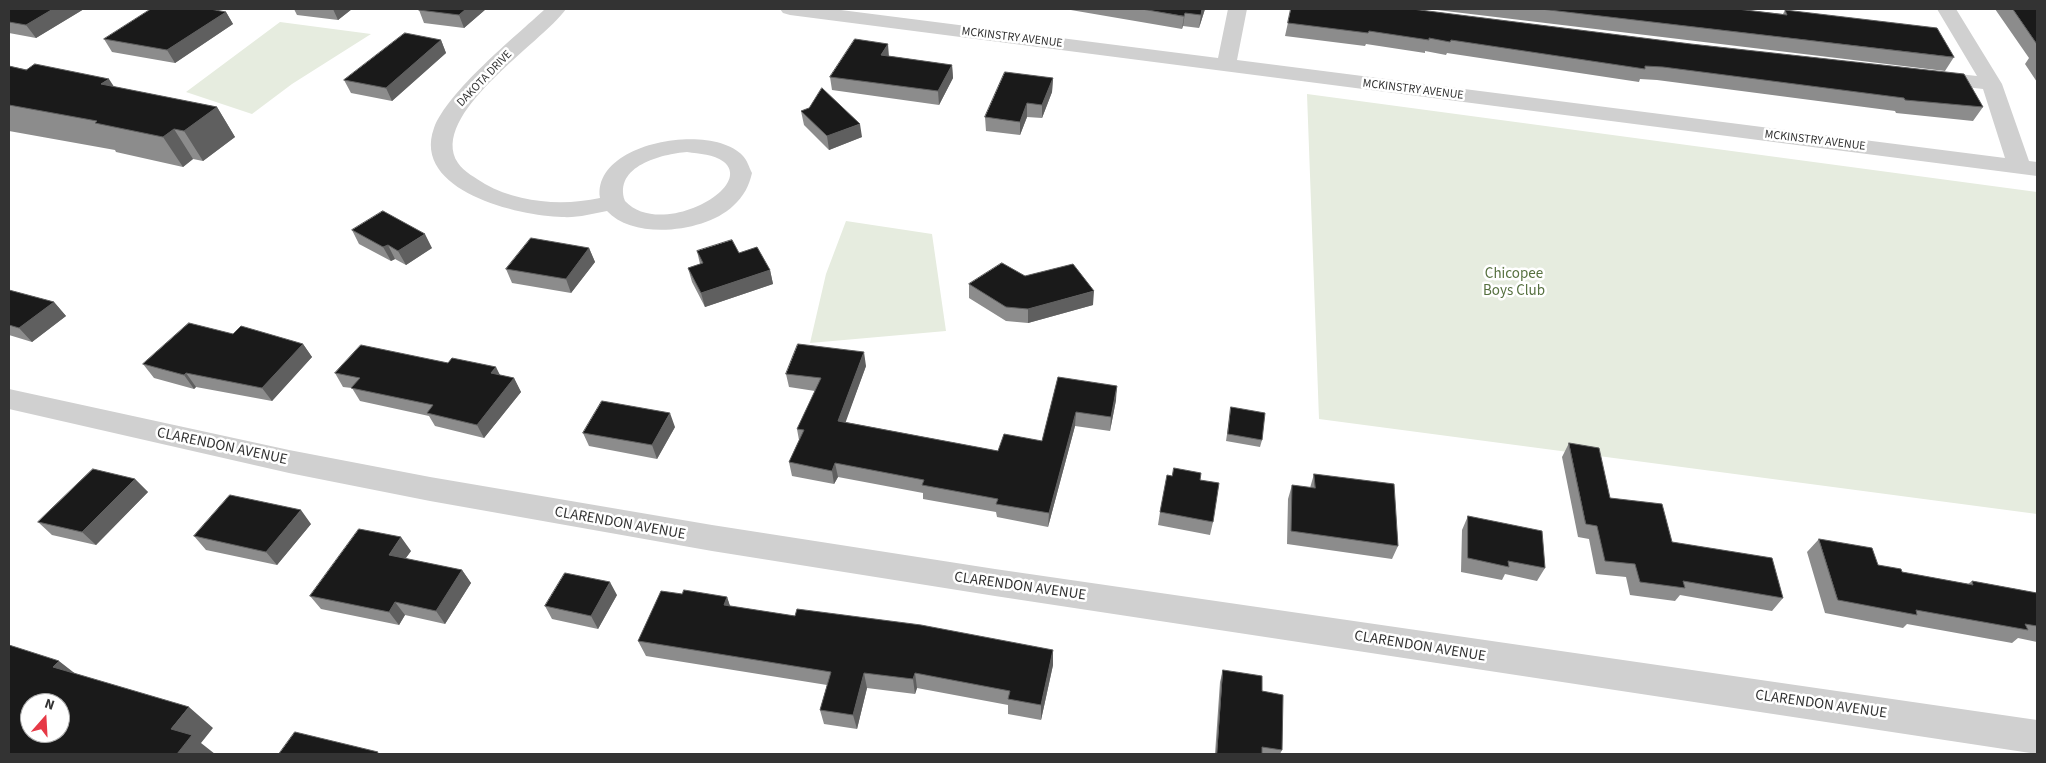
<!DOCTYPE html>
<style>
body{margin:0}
#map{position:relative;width:2046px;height:763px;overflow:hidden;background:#fff;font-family:"Source Sans 3",sans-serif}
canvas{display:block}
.frame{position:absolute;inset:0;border:10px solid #333;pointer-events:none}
.north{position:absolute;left:20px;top:693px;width:50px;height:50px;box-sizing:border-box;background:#fff;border:1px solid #adadad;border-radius:50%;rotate:19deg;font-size:14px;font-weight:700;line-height:20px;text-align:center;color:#333}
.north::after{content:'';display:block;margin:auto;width:18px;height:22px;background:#e63946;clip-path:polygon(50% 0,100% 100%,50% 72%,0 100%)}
</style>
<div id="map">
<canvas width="2046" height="763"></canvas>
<div class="frame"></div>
<div class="north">N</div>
</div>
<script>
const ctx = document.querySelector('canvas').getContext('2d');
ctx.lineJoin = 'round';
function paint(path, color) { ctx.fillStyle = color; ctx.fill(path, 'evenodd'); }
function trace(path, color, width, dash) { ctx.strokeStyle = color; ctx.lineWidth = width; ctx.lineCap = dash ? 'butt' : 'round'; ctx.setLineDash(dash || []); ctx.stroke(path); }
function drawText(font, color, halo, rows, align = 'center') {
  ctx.font = font + ' "Source Sans 3",sans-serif'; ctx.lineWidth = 5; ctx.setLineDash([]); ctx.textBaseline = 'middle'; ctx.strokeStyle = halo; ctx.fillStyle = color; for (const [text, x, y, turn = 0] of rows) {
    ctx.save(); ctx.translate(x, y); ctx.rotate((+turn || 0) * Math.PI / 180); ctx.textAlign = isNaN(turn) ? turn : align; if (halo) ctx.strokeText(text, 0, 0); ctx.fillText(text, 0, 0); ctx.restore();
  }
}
const green = new Path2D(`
 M280,22L371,34L292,84L252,114L186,92Z
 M1307,94L2037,192V514L1319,419Z
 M846,221L932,234L946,331L810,343L826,274Z`);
const minor = new Path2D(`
 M545,9H566C542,43 427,115 458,163C464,172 476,178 485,184C519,203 563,206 600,198C592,142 712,122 743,156C747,160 749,167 752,173C749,186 744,196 733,206C706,232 634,241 607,211C592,214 577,218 562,217C519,216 411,191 434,128C448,91 515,37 545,9ZM687,152C700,154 713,154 724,162C755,188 660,239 625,201C613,166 662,154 687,152Z
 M780,9H833L1218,58L1228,9H1247L1237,60L2005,158L1983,89L1931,83L1924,81L1921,77L1924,73L1931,71L1977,76L1937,9H1956L2002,84L2029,161L2037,162V176L790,15L783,13Z
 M9,389L289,450L430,477L712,525L995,569L2037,720V754L995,596L712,551L430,501L289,473L9,409Z`);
const wall = new Path2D(`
 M9,9H84L36,38L9,33Z
 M294,9H352L338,20L297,15Z
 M486,9L464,28L424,23L419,10Z
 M1065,9H1205L1199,28L1183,26L1182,29Z
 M1291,9L1983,107L1973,121L1896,113L1895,111L1657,80L1640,79L1639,82L1447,53L1446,55L1425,51V53L1366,44L1365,46L1285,36Z
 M1429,9H1737L1783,14L1785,10L1954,57L1945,71Z
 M1995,9H2037V82L2025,64L2029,58Z
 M226,12L233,24L175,63L112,52L104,39Z
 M441,40L446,53L392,101L351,93L344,80Z
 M889,56L952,65L953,78L939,105L832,90L830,77Z
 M9,66L217,107L235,137L203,161L193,159L183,167L116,152L115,150L9,131Z
 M1053,78L1052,92L1042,118L1027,117L1020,135L986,131L985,117Z
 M801,111L862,137L829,150L804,125Z
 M352,230L432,248L406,265L395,259L391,261L359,244Z
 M589,248L595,262L571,293L512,283L506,269Z
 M697,251L739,253L770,270L773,284L705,307L692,282L688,268L700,264Z
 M969,284L1093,305L1028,323L1006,321L969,298Z
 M9,290L54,302L66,316L32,342L9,335Z
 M233,334L303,344L312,357L272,401L196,387L194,389L154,378L143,364Z
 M866,366L845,422L998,451L1042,441L1058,377L1116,400L1110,431L1075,426L1048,527L997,517L996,512L923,499V493L838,477L834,484L792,476L789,462L799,440L797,429L815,391L789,387L786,374Z
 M335,373L500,375L514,378L521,392L484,438L435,426L429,416L360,401L352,388L343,387Z
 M1231,407L1262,440L1260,447L1226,441Z
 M675,427L657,459L589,446L583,433Z
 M1569,443L1610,498L1672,542L1783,598L1772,611L1680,595L1675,601L1630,595L1626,577L1596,574L1589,539L1578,537L1562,457Z
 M1314,474L1398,546L1392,559L1287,544L1288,499L1292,485L1310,488Z
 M1172,476L1200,480L1213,522L1210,535L1158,525L1160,512Z
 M135,479L148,492L96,545L52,535L38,522Z
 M1468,516L1545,568L1537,581L1505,574L1502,580L1461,572L1462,530Z
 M311,524L277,565L206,550L194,536Z
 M1819,539L1878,565L1902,572L1968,584L1972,581L2037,593V642L2018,638L2012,643L1907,624L1903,628L1825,613L1807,552Z
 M411,551L405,559L462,570L471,583L445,624L405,615L399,625L321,609L310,596Z
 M682,594L727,597L730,606L795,616L1053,650V665L1041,720L1008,714V705L917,688L915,694L867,688L857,729L824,724L820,710L827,685L646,656L638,641Z
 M617,595L598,629L552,619L545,606Z
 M1223,670L1262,691L1282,750L1280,754H1215L1220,682Z`);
const shadedWall = new Path2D(`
 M53,9H84L36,38L26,25Z
 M333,9H352L338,20Z
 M466,9H486L464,28L459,15Z
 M1202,9H1205L1199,28L1201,15Z
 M226,12L233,24L175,63L167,50Z
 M1185,13L1183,26L1182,29L1184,16Z
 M441,40L446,53L392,101L386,88Z
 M888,44L889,57L881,55Z
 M952,65L953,78L939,105L938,91Z
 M1053,78L1052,92L1042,118V105Z
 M109,79L128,108L101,84Z
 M1027,103V117L1020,135V122Z
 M217,107L235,137L203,161L184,131Z
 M860,124L862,137L829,150L827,136Z
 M174,129L193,159L183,167L163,137Z
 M425,234L432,248L406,265L398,251Z
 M388,245L395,259L391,261L383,247Z
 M589,248L595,262L571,293L566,279Z
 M770,270L773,284L705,307L701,293Z
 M1094,291L1093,305L1028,323V309Z
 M54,302L66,316L32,342L19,328Z
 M303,344L312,357L272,401L262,388Z
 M864,352L866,366L841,435L838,421Z
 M496,367L503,381L491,373Z
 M186,373L196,387L194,389L184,375Z
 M514,378L521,392L484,438L477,425Z
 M1117,386L1116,400L1110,431L1111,417Z
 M1076,412L1075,426L1048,527L1049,513Z
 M670,413L675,427L657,459L652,445Z
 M835,463L838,477L834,484L832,471Z
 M135,479L148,492L96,545L82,532Z
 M301,510L311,524L277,565L266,552Z
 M401,537L411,551L398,569L389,555Z
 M462,570L471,583L445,624L436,611Z
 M610,582L617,595L598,629L591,616Z
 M727,597L732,612L724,605Z
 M395,602L405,615L399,625L389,612Z
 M1053,650V665L1041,720V705Z
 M59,661L86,682L53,667Z
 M864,673L867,688L857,729L853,715Z
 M915,673L917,688L915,694L913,679Z
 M189,707L213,728L201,743L215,754H177L171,729Z`);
const building = new Path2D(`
 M9,9H53L26,25L9,22Z
 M151,9H210L226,12L167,50L104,39Z
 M420,9H466L459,15L419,10Z
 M1142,9H1202L1201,15L1185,13L1184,16Z
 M1291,9H1412L1691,44L1964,74L1983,107L1905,100L1904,98L1663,67L1645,66V69L1451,40L1450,42L1429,38V40L1369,31L1368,33L1288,23Z
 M1541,9H1737L1787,15L1785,10L1937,28L1954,57Z
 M2013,9H2037V44Z
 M405,33L441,40L386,88L344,80Z
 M855,39L888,44L881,55L952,65L938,91L830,77Z
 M35,64L109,79L101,84L217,107L184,131L174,129L163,137L95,123L97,121L9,105V66L26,70Z
 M1005,72L1053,78L1042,105L1027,103L1020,122L985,117Z
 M822,88L860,124L827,136L801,111L809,108Z
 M383,211L425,234L398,251L388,245L383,247L352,230Z
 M531,238L589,248L566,279L506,269Z
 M732,240L739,253L757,247L770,270L701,293L688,268L703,263L697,251Z
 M1002,263L1025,276L1073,264L1094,291L1028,309L1006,307L969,284Z
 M9,290L54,302L19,328L9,325Z
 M189,323L233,334L241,326L303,344L262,388L186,373L184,375L143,364Z
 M798,344L864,352L838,421L998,451L1004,434L1042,441L1058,377L1117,386L1111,417L1076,412L1049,513L996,504L998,499L922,485L924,480L835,463L832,471L789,462L804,430L797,429L821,378L786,374Z
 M361,345L448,363L452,358L496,367L491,373L514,378L477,425L427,413L433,405L351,388L360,378L335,373Z
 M602,401L670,413L652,445L583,433Z
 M1231,407L1265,413L1262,440L1228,434Z
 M1569,443L1599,448L1610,498L1662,504L1672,542L1772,558L1783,598L1683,581L1685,588L1640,582L1635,564L1605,561L1597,526L1586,524Z
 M1174,468L1201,473L1200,480L1219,483L1213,522L1160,512L1167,475L1172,476Z
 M93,469L135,479L82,532L38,522Z
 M1314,474L1394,484L1398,546L1291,531L1292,485L1315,488Z
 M230,495L301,510L266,552L194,536Z
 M1468,516L1542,531L1545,568L1508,561L1509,567L1468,558Z
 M359,529L401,537L389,555L462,570L436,611L395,602L389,612L310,596Z
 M1819,539L1872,548L1878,565L1901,569L1902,572L1973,585L1972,581L2037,593V626L2025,624L2028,630L1916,610L1917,615L1838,600Z
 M565,573L610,582L591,616L545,606Z
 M684,590L727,597L724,605L795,616L797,609L921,625L1053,650L1041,705L1008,699L1010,691L915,673L913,679L864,673L853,715L820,710L831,672L638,641L661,591L682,594Z
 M9,645L59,661L53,667L189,707L171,729L192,735L177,754H9ZM30,703H60V733H30Z
 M1223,670L1262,676V691L1283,695L1282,750L1262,747V754H1217Z
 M295,732L378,752L377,754H279Z`);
const farStreetnames = [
 ["MCKINSTRY AVENUE",1012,38,7],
 ["DAKOTA DRIVE",485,79,-46],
 ["MCKINSTRY AVENUE",1413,90,7],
 ["MCKINSTRY AVENUE",1815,141,7]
];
const parkNames = [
 ["Chicopee",1514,275],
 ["Boys Club",1514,292]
];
const streetNames = [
 ["CLARENDON AVENUE",222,447,12],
 ["CLARENDON AVENUE",620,524,10],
 ["CLARENDON AVENUE",1020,587,8],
 ["CLARENDON AVENUE",1420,647,9],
 ["CLARENDON AVENUE",1821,705,8]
];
paint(green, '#e6ecdf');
paint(minor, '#d0d0d0');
paint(wall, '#8c8c8c');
paint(shadedWall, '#5f5f5f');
paint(building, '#1a1a1a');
trace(building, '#5f5f5f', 1);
drawText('12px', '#333', '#fff', farStreetnames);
drawText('15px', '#56703f', '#fff', parkNames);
drawText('15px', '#333', '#fff', streetNames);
</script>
